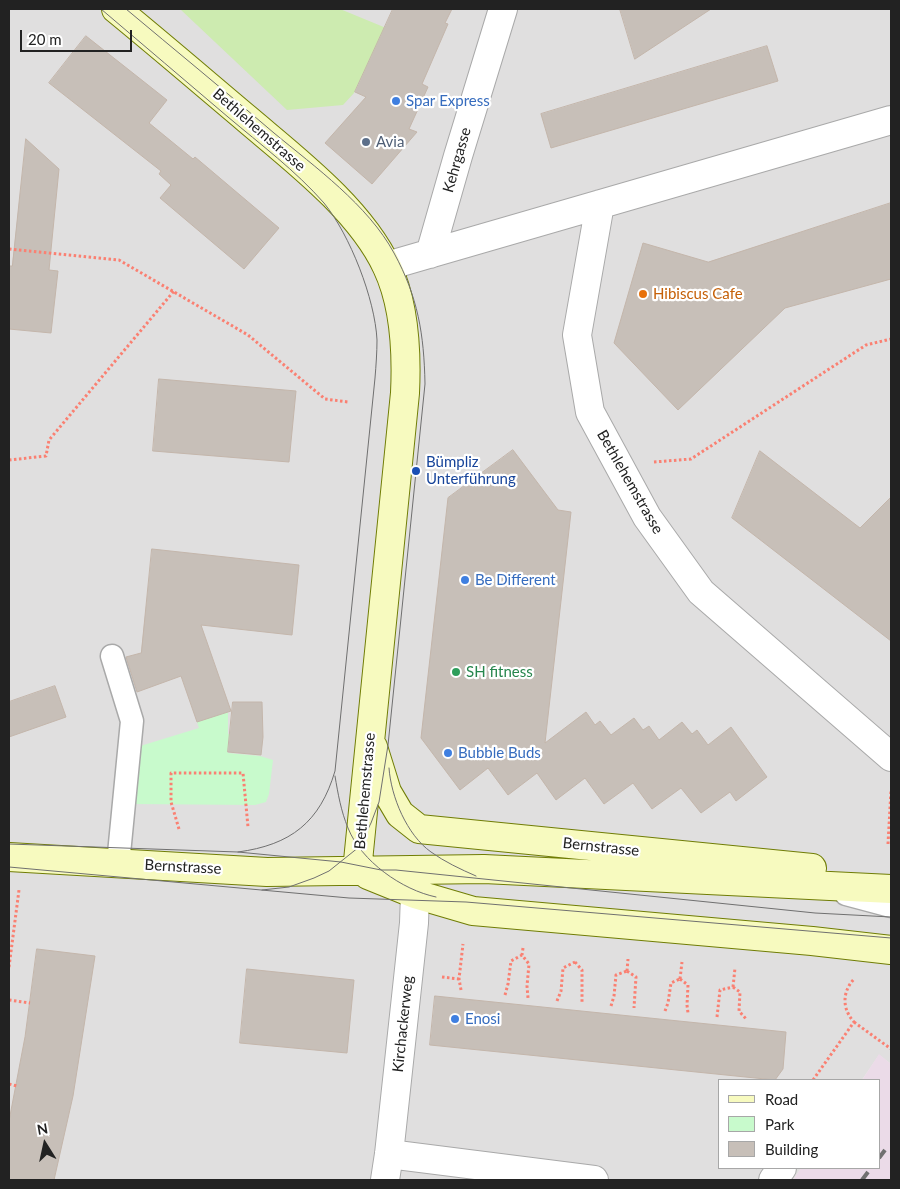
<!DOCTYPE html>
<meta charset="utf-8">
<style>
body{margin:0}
#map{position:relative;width:900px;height:1189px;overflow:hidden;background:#f2efe9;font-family:Lato,sans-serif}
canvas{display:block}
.frame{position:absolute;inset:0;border:10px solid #222;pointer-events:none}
.legend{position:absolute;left:718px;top:1079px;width:162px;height:90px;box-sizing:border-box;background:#fff;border:1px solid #a7a7a7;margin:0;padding:6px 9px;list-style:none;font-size:15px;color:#222}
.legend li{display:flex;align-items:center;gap:10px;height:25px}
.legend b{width:25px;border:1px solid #a7a7a7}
.north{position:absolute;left:20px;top:1119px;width:50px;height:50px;-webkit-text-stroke:4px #fff;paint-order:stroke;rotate:350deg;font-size:14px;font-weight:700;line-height:20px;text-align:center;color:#222}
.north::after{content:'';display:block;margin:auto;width:18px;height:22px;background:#222;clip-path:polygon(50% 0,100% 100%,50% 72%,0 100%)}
.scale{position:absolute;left:20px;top:30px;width:112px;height:22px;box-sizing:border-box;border:2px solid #222;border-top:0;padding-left:6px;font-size:15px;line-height:18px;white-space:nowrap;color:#222;-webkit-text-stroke:4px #fff;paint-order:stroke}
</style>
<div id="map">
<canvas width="900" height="1189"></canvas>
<div class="frame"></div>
<ul class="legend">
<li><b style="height:6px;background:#f7fabf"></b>Road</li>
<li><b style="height:14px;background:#c8facc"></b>Park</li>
<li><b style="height:14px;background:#c7bfb8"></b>Building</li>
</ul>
<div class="north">N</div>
<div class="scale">20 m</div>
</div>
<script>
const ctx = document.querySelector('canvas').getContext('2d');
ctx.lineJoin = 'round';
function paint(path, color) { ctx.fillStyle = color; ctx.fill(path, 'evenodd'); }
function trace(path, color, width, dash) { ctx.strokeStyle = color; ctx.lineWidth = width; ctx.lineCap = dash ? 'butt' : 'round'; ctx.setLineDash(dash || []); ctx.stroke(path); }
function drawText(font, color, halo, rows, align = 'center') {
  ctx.font = font + ' Lato,sans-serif'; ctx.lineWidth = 4.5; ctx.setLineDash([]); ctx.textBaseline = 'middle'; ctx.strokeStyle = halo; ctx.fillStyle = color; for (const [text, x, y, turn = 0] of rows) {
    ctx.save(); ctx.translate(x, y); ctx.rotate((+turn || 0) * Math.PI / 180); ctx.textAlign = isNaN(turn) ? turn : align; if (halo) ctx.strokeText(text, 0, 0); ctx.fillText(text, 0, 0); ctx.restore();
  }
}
const residential = new Path2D(`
 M9,9H891V1064L879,1055L862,1080H719V1168H801L793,1180H9Z`);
const industrial = new Path2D(`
 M879,1054L891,1064V1180H793L801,1168H879V1080H862Z`);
const grass = new Path2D(`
 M180,9H340L391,30L375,74L365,71L354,93L343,105L287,110Z`);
const park = new Path2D(`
 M228,712V734H230L228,753L260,756L273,760L269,794L266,802L255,805L132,804L137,747L199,728L197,722Z`);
const building = new Path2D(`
 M393,9H452L445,23L448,24L422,84L428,87L409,129L417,132L372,184L325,143L366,97L355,92Z
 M620,9H711L635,59Z
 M86,36L167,100L149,123L193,159L195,157L279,228L244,269L160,198L171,185L159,174L161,171L49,83Z
 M767,46L778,81L551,148L541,114Z
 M26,139L59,169L49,270L58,271L51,333L9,329V266H12Z
 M891,203V279L785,308L678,410L614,343L643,243L708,262Z
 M159,379L296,391L289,462L153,451Z
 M513,450L558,510L571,512L545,743L586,712L595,725L600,721L611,735L634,718L643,730L649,726L659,740L682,722L692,734L697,730L708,745L731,727L767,777L736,801L730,792L701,813L681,788L652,809L633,783L604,804L585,778L556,800L537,773L508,795L488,768L460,790L421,738L448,498Z
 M760,451L860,528L891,497V641L732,518Z
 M152,549L299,565L292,635L201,625L231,711L197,722L181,676L137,692L126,657L141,653Z
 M55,686L66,717L9,737V702Z
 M233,702H262L263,737L261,755L228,752Z
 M37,949L95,956L73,1096L54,1180H9V1121L25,1037Z
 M247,969L354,980L347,1053L240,1043Z
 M435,996L786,1032L783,1069L775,1080L430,1045Z`);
const path = new Path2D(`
 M9,249L119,260L248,335L325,399L348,402
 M9,460L46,456L49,440L174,291
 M654,462L691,459L866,345L891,339
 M179,829L171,802V773H243L248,827
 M888,844L891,790
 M523,948L522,955L529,964L527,986L528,998
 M575,962L582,970V1003
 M9,967L19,890
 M627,971L636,977L634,1008
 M627,971L628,959
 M442,977L459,979
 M680,979L688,985L687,1005L688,1013
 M680,979L682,962
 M733,987L740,992L739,1011L747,1020
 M733,987L735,968
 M461,990L459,979L463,944
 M505,995L508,984L511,961L522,955
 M9,1000L30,1003
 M557,1001L561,991L563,968L575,962
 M611,1006L614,996L616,975L627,971
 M665,1011L668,1003L671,983L680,979
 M717,1017L720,990L733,987
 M854,1022L891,1049
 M813,1080L854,1022C842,1009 842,992 854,979
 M9,1084L17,1086`);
const lane = new Path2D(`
 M112,656L132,721L118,864
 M846,894L891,906`);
const street = new Path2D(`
 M600,204L577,335L590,412L647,517L701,592L891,757
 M430,254L458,156L503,9
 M387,266L891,120
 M389,1154L594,1180
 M385,1180L389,1154L414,923L415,894
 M773,1180L782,1168`);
const secondary = new Path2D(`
 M116,9C160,45 203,82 247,119C294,159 360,209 387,267C405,305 407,351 405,393L357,871
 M373,747L387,792L400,814L419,829L812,868
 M9,857L267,872L484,869L891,889
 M368,875L415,894L473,911L812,941L891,950`);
const tram = new Path2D(`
 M101,9C143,45 186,81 228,117C260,144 296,171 324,203C350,235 375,299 377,340C377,352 376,366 375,378L335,771C320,822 291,845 238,852
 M126,9C175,50 225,91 274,133C315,167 368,205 394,253C418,297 424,334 425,384L388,745L379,802L371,823L359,847L329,871L314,878L289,887L262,890
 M389,768C391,797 407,835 431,852C445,862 460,869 476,876
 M335,776C338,794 341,811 348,828C361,861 402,890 436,897
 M9,844L238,852L341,862L381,870H396L815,913L891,917
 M9,867L349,898L466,902L891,938`);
const rail = new Path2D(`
 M879,1158L891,1142
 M862,1180L871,1168`);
const markers = [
 [396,101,5,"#3f7fe0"],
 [366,142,5,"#5c6f8a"],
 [643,294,5,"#e8710a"],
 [416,471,5,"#1a4fb4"],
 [465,580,5,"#3f7fe0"],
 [456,672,5,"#2e9e5b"],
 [448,753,5,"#3f7fe0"],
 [455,1019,5,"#3f7fe0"]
];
const shopNames = [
 ["Spar Express",406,101],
 ["Be Different",475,580],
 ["Bubble Buds",458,753],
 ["Enosi",465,1019]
];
const streetNames = [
 ["Bethlehemstrasse",259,130,41],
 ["Kehrgasse",457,160,-74],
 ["Bethlehemstrasse",630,482,60],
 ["Bethlehemstrasse",365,791,-85],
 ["Bernstrasse",601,847,6],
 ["Bernstrasse",183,867,3],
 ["Kirchackerweg",403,1024,-84]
];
const serviceNames = [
 ["Avia",376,142]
];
const foodNames = [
 ["Hibiscus Cafe",653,294]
];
const transitNames = [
 ["Bümpliz",426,462],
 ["Unterführung",426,479]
];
const leisureNames = [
 ["SH fitness",466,672]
];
paint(residential, '#e0dfdf');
paint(industrial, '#ebdbe8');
paint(grass, '#cdebb0');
paint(park, '#c8facc');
paint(building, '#c7bfb8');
trace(building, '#c4b6ab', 1);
trace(lane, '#a9a9a9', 25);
trace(street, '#a9a9a9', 30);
trace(secondary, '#707d05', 30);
trace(path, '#fa8072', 3, [2.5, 2.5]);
trace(lane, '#fff', 22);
trace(street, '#fff', 28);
trace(secondary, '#f7fabf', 28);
trace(tram, '#707070', 1);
trace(rail, '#707070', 4, [10, 10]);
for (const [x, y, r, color] of markers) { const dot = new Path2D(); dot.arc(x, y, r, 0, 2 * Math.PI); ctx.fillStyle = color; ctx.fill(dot); trace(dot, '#fff', 2); }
drawText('15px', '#366cbe', '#fff', shopNames, 'left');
drawText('15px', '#222', '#fff', streetNames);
drawText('15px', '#4e5e75', '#fff', serviceNames, 'left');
drawText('15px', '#c56008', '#fff', foodNames, 'left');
drawText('15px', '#164399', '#fff', transitNames, 'left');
drawText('15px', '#27864d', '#fff', leisureNames, 'left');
</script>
